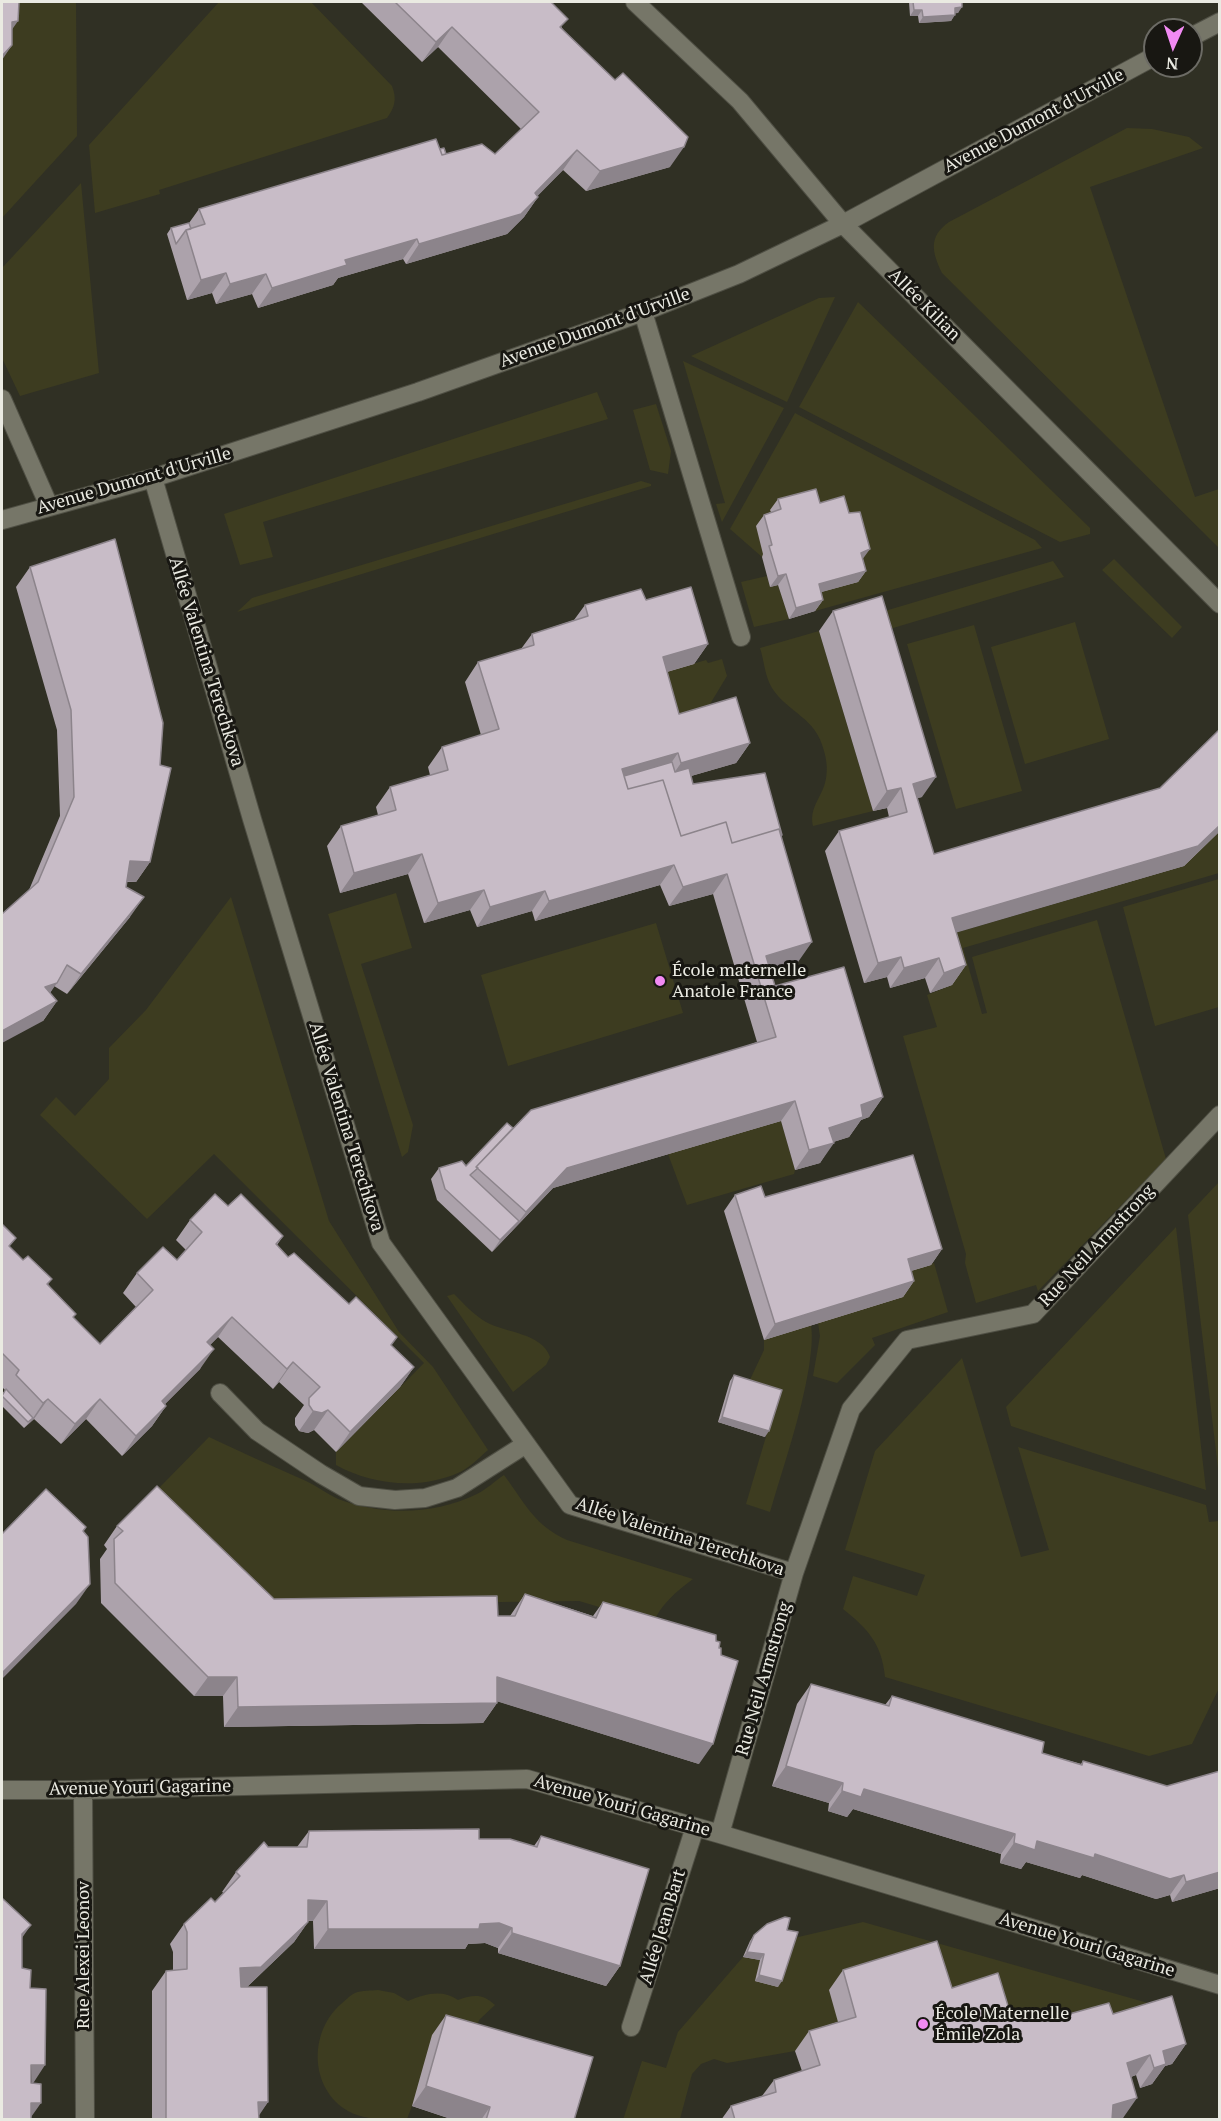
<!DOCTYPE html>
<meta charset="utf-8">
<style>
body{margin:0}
#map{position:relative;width:1221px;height:2121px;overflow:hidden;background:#303024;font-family:"PT Serif",serif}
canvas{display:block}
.frame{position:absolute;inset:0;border:3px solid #eaeae2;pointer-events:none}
.north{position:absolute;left:1143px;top:18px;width:60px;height:60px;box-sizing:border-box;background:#181712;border:2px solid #6c6b65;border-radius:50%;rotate:183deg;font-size:16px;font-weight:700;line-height:24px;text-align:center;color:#eaeae2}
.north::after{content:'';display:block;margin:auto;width:21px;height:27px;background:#f28af3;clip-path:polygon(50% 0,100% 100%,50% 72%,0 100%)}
</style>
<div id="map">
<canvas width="1221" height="2121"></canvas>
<div class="frame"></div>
<div class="north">N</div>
</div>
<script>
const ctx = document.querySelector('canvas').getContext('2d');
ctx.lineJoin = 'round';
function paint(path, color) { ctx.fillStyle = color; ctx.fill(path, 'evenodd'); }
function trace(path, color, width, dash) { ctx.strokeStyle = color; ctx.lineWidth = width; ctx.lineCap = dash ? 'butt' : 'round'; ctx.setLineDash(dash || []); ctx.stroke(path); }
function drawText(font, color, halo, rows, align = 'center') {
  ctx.font = font + ' "PT Serif",serif'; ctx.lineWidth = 6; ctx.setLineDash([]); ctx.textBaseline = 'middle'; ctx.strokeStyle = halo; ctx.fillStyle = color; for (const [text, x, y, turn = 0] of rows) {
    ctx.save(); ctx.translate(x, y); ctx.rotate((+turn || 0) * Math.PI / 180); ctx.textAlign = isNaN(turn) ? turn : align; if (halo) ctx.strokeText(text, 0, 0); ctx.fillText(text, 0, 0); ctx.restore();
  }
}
const green = new Path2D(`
 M16,2H76L77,136L2,218V41Z
 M219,2H311L392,86C397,99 395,107 387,118L159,190L160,194L95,213L89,145Z
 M1127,128L1152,129L1189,137L1203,148L1090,187L1195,497L1219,489V548L942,273C932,252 928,237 949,222Z
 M81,183L99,373L20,396L2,358V268Z
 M835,297L787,402L691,356L819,298Z
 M858,302L1090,528V534L1060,542L799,407Z
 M683,361L784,408L722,522L716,504L725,503Z
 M597,392L608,419L263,522L273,557L240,565L224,514Z
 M656,404L671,451L668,474L650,470L633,410Z
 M795,413L1035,540L1042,548L815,611L773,520L764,556L762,557L730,529Z
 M641,481L651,484V486L237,612L252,598Z
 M1114,559L1182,627L1172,638L1102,570Z
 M1053,561L1064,577L873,634L868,616Z
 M767,576L770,587L778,585L789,619L754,627L741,582Z
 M1075,622L1109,739L1025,764L991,647Z
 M974,625L1022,791L956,809L907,644Z
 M819,631L873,811L813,826C809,808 821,798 825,783C828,772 827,761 824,751C816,717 788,713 772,688C765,677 764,660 760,648Z
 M722,659L727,676L704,714L663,724L649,677L706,660L708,663Z
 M1219,831V873L963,948L982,1014L987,1013L972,957L1097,920L1166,1159L1038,1291L1036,1285L976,1303L965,1263L966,1254L903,1036L937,1027L927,995L952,985L938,938L1184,866Z
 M1219,879V1007L1155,1026L1123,907Z
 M396,893L412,948L361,964L413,1125L408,1152L402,1157L328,914Z
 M231,897L329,1221L399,1332L433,1367L488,1450C479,1458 469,1468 458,1473C419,1490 372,1485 336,1465V1452L424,1363L214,1154L147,1219L40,1115L56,1097L75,1116L109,1079V1048L146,1010Z
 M656,923L683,1013L508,1066L481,975Z
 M781,1121L795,1170L794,1174L687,1205L668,1154Z
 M1219,1182V1477L1188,1215Z
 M1176,1227L1206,1490L1011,1426L1006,1407Z
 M934,1263L948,1312L872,1338L875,1345L837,1383L813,1376L820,1336L818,1323L897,1275Z
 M454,1294C464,1304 474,1315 486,1322C506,1333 542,1333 550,1357L546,1365L513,1392L447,1296Z
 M811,1325C813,1339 811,1352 809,1367C801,1416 784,1464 770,1512L746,1504L778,1396L747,1386L764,1350V1340Z
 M962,1358L1021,1557L1049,1550L1018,1447L1206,1505L1209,1522L1219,1521V1688L1192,1744L1149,1756L885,1677C882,1644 868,1629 843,1609L853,1576L917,1596L925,1575L845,1550L875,1451Z
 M209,1437C241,1452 274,1467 306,1481C317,1486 327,1494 338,1499C384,1516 433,1515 477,1494C487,1489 495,1481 504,1475C524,1502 535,1526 567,1540L693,1579C676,1592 662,1603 653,1623L579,1601L272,1605L157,1490Z
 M863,1922L1155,2005L1158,2016L842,2037L795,2051L727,2063L714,2059L701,2064L692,2074L680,2119L623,2120L642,2061L666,2068L678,2032L743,1957L760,1960L756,1981L794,1938Z
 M378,1990L394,1993L408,2001C425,1994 442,1989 458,2000C473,1995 482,1993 495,2005L480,2019L471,2034L412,2106L407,2119C388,2119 366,2121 348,2111C310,2089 308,2033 341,2004C345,2001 350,1995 355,1993C362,1990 371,1991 378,1990Z`);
const minor = new Path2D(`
 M635,2L740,101L843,224L1220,604
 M1191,37L1220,22
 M643,312L741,637
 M2,399L49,506
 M153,478L252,819L381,1243L570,1505L794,1573
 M2,520L153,478L418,392L643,312L739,274L843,224L1155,56
 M220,1393L257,1431L321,1474L359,1496L395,1500L425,1498L457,1488L526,1444
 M2,1790H83L527,1779L720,1834L1220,1985
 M83,1790L85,2120
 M720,1834L794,1573L851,1409L907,1340L1033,1314L1220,1115
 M631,2027L695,1827`);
const wall = new Path2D(`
 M361,2H551L562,28L670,167L586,191L563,170L537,196L538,197L524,217L507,234L406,264L403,259L338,278L333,285L258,308L252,294L216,304L212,293L187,300L167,234L171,228L189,223L199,209L440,149L446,154H495L521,129L438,47L422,62Z
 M909,2H962L958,13H955L951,21L919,23L918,16H910Z
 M778,499L820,503L849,513L866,571L858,582L821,592L823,600L815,611L789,619L778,585L770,587L762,557L763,554L756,526L764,515L771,512L770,510Z
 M30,567L160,765L150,862L136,882H127L126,887L130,917L67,994L54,986L50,993L57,1001L43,1021L29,890L60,816L57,730L16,587Z
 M646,600L708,644L694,664L667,672L679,714L750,743L736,763L691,776L693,784L782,835L781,837L798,962L770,971L775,986L883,1097L869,1117L861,1120L849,1137L833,1142L820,1163L795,1170L781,1121L553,1188L492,1252L437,1200L431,1179L439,1168L466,1166L513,1128L757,1042L713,894L669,906L660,885L535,921L532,911L477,927L470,910L424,923L408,874L340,893L327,846L341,826L378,815L376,807L390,787L430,775L428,767L442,747L481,735L465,682L478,662L521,649L532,634L574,620L585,605Z
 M833,611L922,797L917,798L934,854L1160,788L1220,729V831L1184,866L956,932L966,965L952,985L930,993L925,978L890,988L887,977L864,983L825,851L839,831L889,817L887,808L873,811L819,631Z
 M735,1195L942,1249L931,1265L911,1271L914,1281L903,1297L764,1340L724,1211Z
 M228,1206L283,1236L277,1245L288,1257L349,1304L397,1337L391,1345L414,1367L400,1387L336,1452L314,1430L308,1433L299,1431L295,1425V1418L304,1405L279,1382L273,1389L218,1337L210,1345L200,1369L165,1404L166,1406L152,1426L122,1456L86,1419L61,1444L34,1419L24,1428L2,1406V1395L5,1390L2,1387V1224L10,1247L23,1260L52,1279L48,1284L73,1317L100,1344L136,1307L123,1293L137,1273L177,1260L186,1250L176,1240L190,1220Z
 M734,1375L765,1437L718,1422L730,1381Z
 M117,1526L274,1599L498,1616H510L525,1594L593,1616L603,1602L699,1764L497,1701V1703L483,1723L224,1727L223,1696H194L101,1603L100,1559L107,1549L104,1545Z
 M811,1684L885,1705L892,1696L1042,1753L1081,1764L1083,1761L1167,1786L1220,1771V1888L1172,1902L1170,1895L1156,1899L1082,1875L1080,1878L1026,1862L1021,1869L1000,1863L1001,1854L853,1809L847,1817L828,1811L829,1803L772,1786L797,1704Z
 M309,1831L479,1839L534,1846L541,1836L620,1966L606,1986L498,1953V1948L485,1943L468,1944L465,1949H314L313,1921H308V1922L294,1942L247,1987L268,2102L258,2115L259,2120H152V1991L166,1971L173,1970V1952L170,1944L184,1924L215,1902L224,1893L222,1892L236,1872L268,1847H297Z
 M787,1930L778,1987L755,1981L760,1960L743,1957L750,1941L754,1935Z
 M843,1970L952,1988L1012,2019L1113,2014L1186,2044L1172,2064L1165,2066L1152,2084L1140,2088L1136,2075L1131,2077L1123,2118L1117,2120H721L731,2106L762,2096L774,2080L802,2071L795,2051L809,2031L838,2022L829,1990Z
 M446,2015L574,2120H454L412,2106L432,2035Z`);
const shadedWall = new Path2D(`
 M962,7L958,13L951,14L955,8Z
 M914,10H922L918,16H910Z
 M955,15L951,21L919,23L923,17Z
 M18,21L4,41L12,22Z
 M452,27L438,47L422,62L436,42Z
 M12,45L2,60V56Z
 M684,147L670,167L586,191L600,171Z
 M577,150L563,170L521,213L535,193Z
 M538,197L524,217L507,234L406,264L419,244Z
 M417,239L403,259L338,278L333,285L258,308L272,288L345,260Z
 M226,273L212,293L187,300L201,280Z
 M266,274L252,294L216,304L230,284Z
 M870,549L862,560L861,553Z
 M866,571L858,582L811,595L819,584Z
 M786,574L778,585L770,587L778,576Z
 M823,600L815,611L789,619L796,608Z
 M708,644L694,664L649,677L663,657Z
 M750,743L736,763L667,783L681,763Z
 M678,753L664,773L618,786L622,769Z
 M936,777L922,797L904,802L913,784Z
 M901,788L887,808L873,811L887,791Z
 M1220,825V831L1184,866L938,938L952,918Z
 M422,854L408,874L340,893L354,873Z
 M130,861L150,862L136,882L116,881Z
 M674,865L660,885L535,921L549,901Z
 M727,874L713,894L669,906L683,887Z
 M484,890L470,910L424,923L438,903Z
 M545,891L532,911L477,927L490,907Z
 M144,897L130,917L67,994L81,974Z
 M812,942L798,962L757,975L766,956Z
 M901,957L887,977L864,983L878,963Z
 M939,958L925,978L890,988L904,968Z
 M966,965L952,985L930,993L944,973Z
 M57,983L43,1003L45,987Z
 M57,1001L43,1021L2,1043V1031Z
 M883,1097L869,1117L861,1120L849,1137L815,1148L829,1128L861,1105Z
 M795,1101L781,1121L553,1188L492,1252L500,1240L519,1221L526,1212L567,1168Z
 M834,1143L820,1163L795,1170L809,1150Z
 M942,1249L931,1265L897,1275L908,1259Z
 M914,1281L903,1297L764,1340L775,1324Z
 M232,1317L218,1337L193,1362L207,1342Z
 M214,1349L200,1369L148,1421L162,1401Z
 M293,1362L279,1382L273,1389L287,1369Z
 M414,1367L400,1387L336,1452L350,1432Z
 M48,1399L34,1419L24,1428L33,1418L43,1403Z
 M100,1399L86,1419L61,1444L75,1424Z
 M166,1406L152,1426L122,1456L136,1436Z
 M328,1410L314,1430L308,1433L299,1431L313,1411Z
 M722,1417L769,1431L765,1437L718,1422Z
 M90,1584L76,1604L2,1679V1673Z
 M208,1677H237L223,1696H194Z
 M497,1677L713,1744L699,1764L483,1697Z
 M497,1703L483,1723L224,1727L238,1707Z
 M786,1766L843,1783L829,1803L772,1786Z
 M864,1789L1015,1834L1001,1854L853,1809L847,1817L828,1811L842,1791Z
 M1037,1841L1095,1854L1184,1875L1170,1895L1156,1899L1082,1875L1080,1878L1026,1862L1021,1869L1000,1863L1014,1843Z
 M1220,1872V1888L1172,1902L1186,1882Z
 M308,1900L327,1901L313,1921L294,1920Z
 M308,1922L294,1942L247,1987L226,1988L240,1968Z
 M499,1923L512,1928L498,1948L485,1943L468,1944L465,1949H314L328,1929Z
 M31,1925L17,1945L22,1934Z
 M512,1933L620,1966L606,1986L498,1953Z
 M747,1952L764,1954L760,1960L743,1957Z
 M759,1975L782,1981L778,1987L755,1981Z
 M1186,2044L1172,2064L1165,2066L1152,2084L1140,2088L1154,2068L1163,2051Z
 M1150,2055L1136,2075L1113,2083L1127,2063Z
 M31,2065H45L32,2085Z
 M426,2086L490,2107L481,2120H454L412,2106Z
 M1137,2098L1123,2118L1117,2120H1103L1113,2105Z
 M258,2102H268L256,2120Z
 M31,2103H41L29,2120Z`);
const building = new Path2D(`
 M2,2H19L18,21L12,22V45L2,56Z
 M395,2H551L568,19L560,27L615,80L623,73L688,137L684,147L600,171L577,150L535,193L538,197L521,214L419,244L417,239L345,260L347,265L272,288L266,274L230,284L226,273L201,280L186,230L205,224L199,209L436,139L442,155L482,144L495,154L539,112L452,27L436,42Z
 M913,2H962V7L955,8V15L923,17L922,10H914Z
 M444,148L446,154L442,155L440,149Z
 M189,223L191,229L186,230L176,244L171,228Z
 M816,489L820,503L844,496L849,513L860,512L870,549L861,553L866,571L819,584L823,600L796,608L786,574L778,576L769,546L772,545L764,515L781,509L778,499Z
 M115,539L163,723L160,765L171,768L150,862L130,861L126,887L144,897L81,974L67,965L57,983L45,987L57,1001L2,1031V914L38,882L74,797L71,710L30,567Z
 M691,587L708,644L663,657L679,714L736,697L750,743L681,763L678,753L622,769L628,789L663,780L681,836L726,822L732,843L779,829L812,942L766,956L775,986L844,967L883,1097L861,1105L863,1117L829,1128L834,1143L809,1150L795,1101L567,1168L526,1212L476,1167L531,1110L776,1037L727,874L683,887L674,865L549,901L545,891L490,907L484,890L438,903L422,854L354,873L341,826L396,810L390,787L448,770L442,747L499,729L478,662L534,645L532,634L588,616L585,605L641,589L646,600Z
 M882,596L936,777L913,784L934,854L1160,788L1220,729V825L1198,846L952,918L966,965L944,973L939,958L904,968L901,957L878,963L839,831L907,812L901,788L887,791L833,611Z
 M672,762L675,772L689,768L693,784L765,773L782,835L781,836L779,829L732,843L726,822L681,836L663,780L628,789L624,776Z
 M507,1123L513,1128L476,1167L478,1168L470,1175L519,1221L500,1240L445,1189L439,1168L462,1161L466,1166Z
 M913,1155L942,1249L908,1259L914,1281L775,1324L735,1195L761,1186L765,1197Z
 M215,1194L228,1206L241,1194L283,1236L276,1244L288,1257L294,1253L349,1304L356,1297L397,1337L391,1345L414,1367L350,1432L328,1410L322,1413L313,1411L309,1405V1398L320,1387L293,1362L287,1369L232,1317L207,1342L214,1349L162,1401L166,1406L136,1436L100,1399L75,1424L48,1399L43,1403L16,1375L19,1370L2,1353V1224L16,1238L9,1246L23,1260L28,1256L52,1279L47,1284L76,1314L73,1317L100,1344L153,1290L137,1273L163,1247L177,1260L202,1232L190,1220Z
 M734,1375L782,1390L769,1431L722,1417Z
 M6,1389L33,1418L28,1422L2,1396Z
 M157,1486L274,1599L497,1596L498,1616H515L525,1594L596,1618L603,1602L716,1635V1641L720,1642L719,1648H721V1655L738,1661L713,1744L497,1677V1703L238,1707L237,1677H208L115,1583L114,1539L123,1531L117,1526Z
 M46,1489L86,1527L83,1531L88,1537L90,1584L2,1673V1534Z
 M811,1684L889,1706L892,1696L1044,1742L1042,1753L1082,1765L1083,1761L1167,1786L1220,1771V1872L1186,1882L1184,1875L1170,1879L1095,1854L1094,1858L1037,1841L1035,1850L1014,1843L1015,1834L864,1789L861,1797L842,1791L843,1783L786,1766Z
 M479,1829V1839H510L537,1847L541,1836L649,1869L620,1966L512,1933V1928L499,1923L480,1924L479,1929H328L327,1901L308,1900V1922L261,1967L240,1968L241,1987H267L268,2102H258L259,2120H166V1971L187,1969V1932L184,1924L211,1898L215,1902L240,1876L236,1872L264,1842L268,1847H307L309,1831Z
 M3,1899L31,1925L22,1934V1968L31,1970L30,1988L46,1989L45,2065H31V2083L41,2084V2103H31V2120H2V1901Z
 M785,1917L790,1918L787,1930L798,1932L782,1981L759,1975L764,1954L747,1952L754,1935L767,1924Z
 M937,1941L952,1988L998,1973L1012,2019L1059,2005L1062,2016L1109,2003L1113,2014L1172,1996L1186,2044L1163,2051L1166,2064L1154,2068L1150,2055L1127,2063L1137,2098L1113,2105L1112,2120H735L731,2106L776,2092L774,2080L820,2065L809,2031L856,2017L843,1970Z
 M446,2015L593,2057L574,2120H486L490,2107L426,2086Z`);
const markers = [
 [660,981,6,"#f28af3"],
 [923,2024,6,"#f28af3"]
];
const streetNames = [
 ["Avenue Dumont d'Urville",1034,121,-28],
 ["Allée Kilian",924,305,45],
 ["Avenue Dumont d'Urville",595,328,-20],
 ["Avenue Dumont d'Urville",134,481,-16],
 ["Allée Valentina Terechkova",206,662,73],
 ["Allée Valentina Terechkova",346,1127,73],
 ["Rue Neil Armstrong",1097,1246,-47],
 ["Allée Valentina Terechkova",680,1537,18],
 ["Rue Neil Armstrong",764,1679,-74],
 ["Avenue Youri Gagarine",140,1788,-1],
 ["Avenue Youri Gagarine",622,1806,16],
 ["Allée Jean Bart",663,1927,-73],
 ["Avenue Youri Gagarine",1087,1945,17],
 ["Rue Alexei Leonov",84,1955,-90]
];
const poiNames = [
 ["École maternelle",672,971],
 ["Anatole France",672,992],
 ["École Maternelle",935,2014],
 ["Émile Zola",935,2035]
];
paint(green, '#3d3c20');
trace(minor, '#4f4f44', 20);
trace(minor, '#767668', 18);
paint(wall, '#aca2ab');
paint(shadedWall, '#8c848b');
paint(building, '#c8bcc7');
trace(building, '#8c848b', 1.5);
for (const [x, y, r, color] of markers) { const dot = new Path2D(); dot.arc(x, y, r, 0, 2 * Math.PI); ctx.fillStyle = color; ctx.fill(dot); trace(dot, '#181712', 2); }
drawText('18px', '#eaeae2', '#181712', streetNames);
drawText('18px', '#eaeae2', '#181712', poiNames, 'left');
</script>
